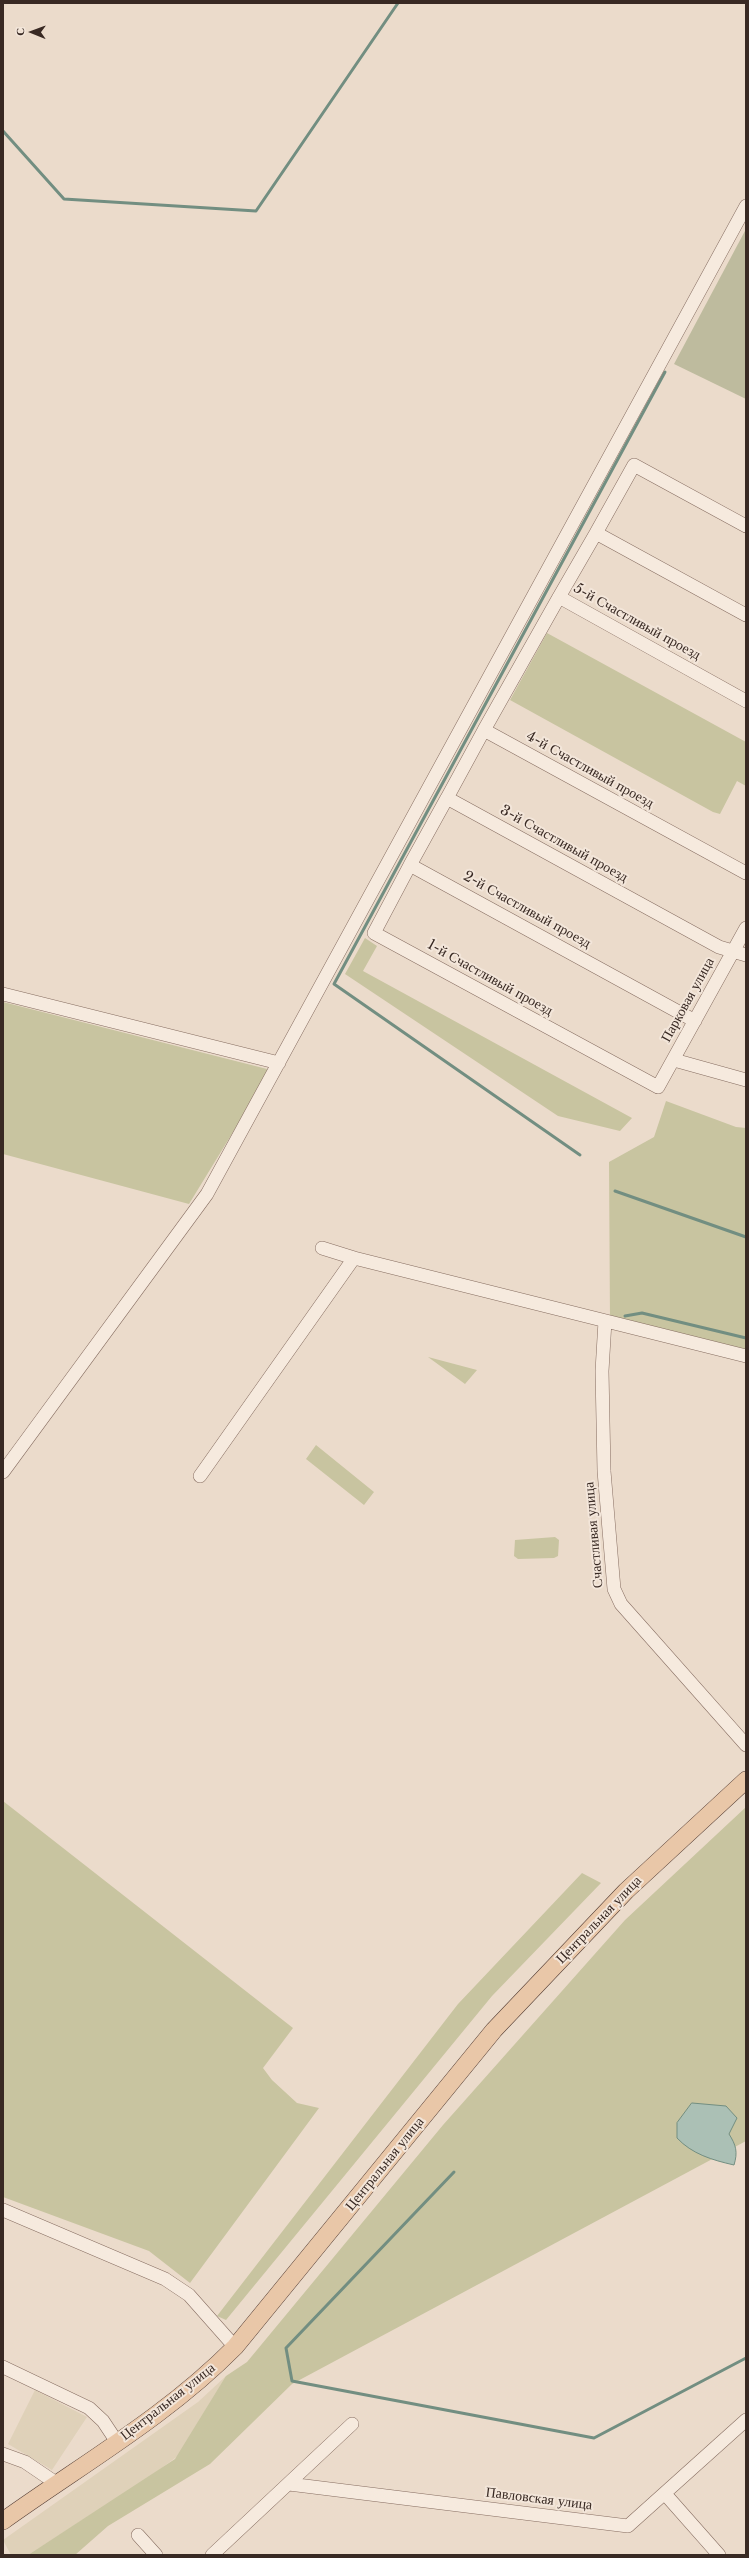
<!DOCTYPE html>
<meta charset="utf-8">
<style>
body{margin:0}
#map{position:relative;width:749px;height:2558px;overflow:hidden;background:#ebdbcb;font-family:"Libre Baskerville",serif}
canvas{display:block}
.frame{position:absolute;inset:0;border:4px solid #382923;pointer-events:none}
.north{position:absolute;left:12px;top:12px;width:40px;height:40px;-webkit-text-stroke:3px #f3e6da;paint-order:stroke;rotate:271deg;font-size:11px;font-weight:700;line-height:16px;text-align:center;color:#382923}
.north::after{content:'';display:block;margin:auto;width:14px;height:18px;background:#382923;clip-path:polygon(50% 0,100% 100%,50% 72%,0 100%)}
</style>
<div id="map">
<canvas width="749" height="2558"></canvas>
<div class="frame"></div>
<div class="north">С</div>
</div>
<script>
const ctx = document.querySelector('canvas').getContext('2d');
ctx.lineJoin = 'round';
function paint(path, color) { ctx.fillStyle = color; ctx.fill(path, 'evenodd'); }
function trace(path, color, width, dash) { ctx.strokeStyle = color; ctx.lineWidth = width; ctx.lineCap = dash ? 'butt' : 'round'; ctx.setLineDash(dash || []); ctx.stroke(path); }
function drawText(font, color, halo, rows, align = 'center') {
  ctx.font = font + ' "Libre Baskerville",serif'; ctx.lineWidth = 4; ctx.setLineDash([]); ctx.textBaseline = 'middle'; ctx.strokeStyle = halo; ctx.fillStyle = color; for (const [text, x, y, turn = 0] of rows) {
    ctx.save(); ctx.translate(x, y); ctx.rotate((+turn || 0) * Math.PI / 180); ctx.textAlign = isNaN(turn) ? turn : align; if (halo) ctx.strokeText(text, 0, 0); ctx.fillText(text, 0, 0); ctx.restore();
  }
}
const farmland = new Path2D(`
 M226,2376L252,2401L144,2481L28,2555H11L3,2540L198,2402Z
 M35,2390L87,2417L52,2470L8,2444Z`);
const green = new Path2D(`
 M547,633L746,742V786L737,781L720,814L713,812L510,700Z
 M365,938L377,946L363,971L632,1118L620,1131L558,1116L345,974Z
 M3,1002L271,1070L189,1204L3,1154Z
 M666,1101L736,1127L746,1128V1356L610,1322L609,1162L654,1137Z
 M428,1357L477,1370L465,1384Z
 M316,1445L374,1492L364,1505L306,1459Z
 M555,1537L559,1540L558,1556L554,1558L518,1559L514,1556L515,1540Z
 M3,1801L293,2028L263,2068L272,2080L297,2103L319,2108L190,2283L149,2251L3,2197Z
 M746,1807V2141L292,2384L210,2464L108,2526L75,2555H28L175,2459L226,2376L247,2362L443,2125L625,1920Z
 M582,1873L601,1883L492,1996L226,2320L217,2316L458,2004Z`);
const cemetery = new Path2D(`
 M746,229V399L674,364Z`);
const water = new Path2D(`
 M692,2103L726,2106L737,2118L729,2134C736,2145 738,2152 734,2165C712,2160 692,2154 677,2138V2123Z`);
const stream = new Path2D(`
 M3,131L64,199L256,211L398,3
 M580,1155L334,984L665,372
 M615,1191L746,1237
 M625,1316L642,1313L746,1338
 M454,2172L286,2348L292,2381L594,2438L746,2358`);
const minor = new Path2D(`
 M596,533L634,465L746,526
 M559,597L596,533L746,615
 M746,701L559,597L484,730L746,873
 M484,730L447,798L719,947L746,955
 M447,798L410,865L695,1021
 M410,865L374,933L658,1087L746,928
 M3,994L279,1063
 M674,1060L746,1080
 M322,1248L354,1258
 M605,1321L602,1371L604,1471L614,1589L621,1604L746,1745
 M3,1472L207,1194L746,206
 M200,1476L354,1258L746,1356
 M3,2210L165,2279L189,2295L235,2347
 M3,2367L89,2408L103,2421L117,2442
 M3,2454L25,2462L56,2483
 M289,2484L628,2526L746,2420
 M666,2495L719,2555
 M138,2535L156,2555
 M212,2555L352,2424`);
const major = new Path2D(`
 M3,2521C81,2465 167,2416 235,2347L494,2030L626,1891L746,1780`);
const streetNames = [
 ["5-й Счастливый проезд",637,622,29],
 ["4-й Счастливый проезд",590,770,29],
 ["3-й Счастливый проезд",564,844,29],
 ["2-й Счастливый проезд",527,910,29],
 ["1-й Счастливый проезд",490,978,29],
 ["Парковая улица",688,1000,-61],
 ["Счастливая улица",594,1535,-95],
 ["Центральная улица",599,1920,-46],
 ["Центральная улица",385,2164,-51],
 ["Центральная улица",168,2402,-38],
 ["Павловская улица",539,2499,7]
];
paint(farmland, '#dfd1b9');
paint(green, '#c8c4a0');
paint(cemetery, '#bebb9e');
paint(water, '#abc0b5');
trace(water, '#728e81', 1);
trace(stream, '#728e81', 3);
trace(minor, '#866d61', 14);
trace(major, '#543d34', 18);
trace(minor, '#f6eade', 13);
trace(major, '#e9c7a8', 17);
drawText('14px', '#382923', '#f3e6da', streetNames);
</script>
